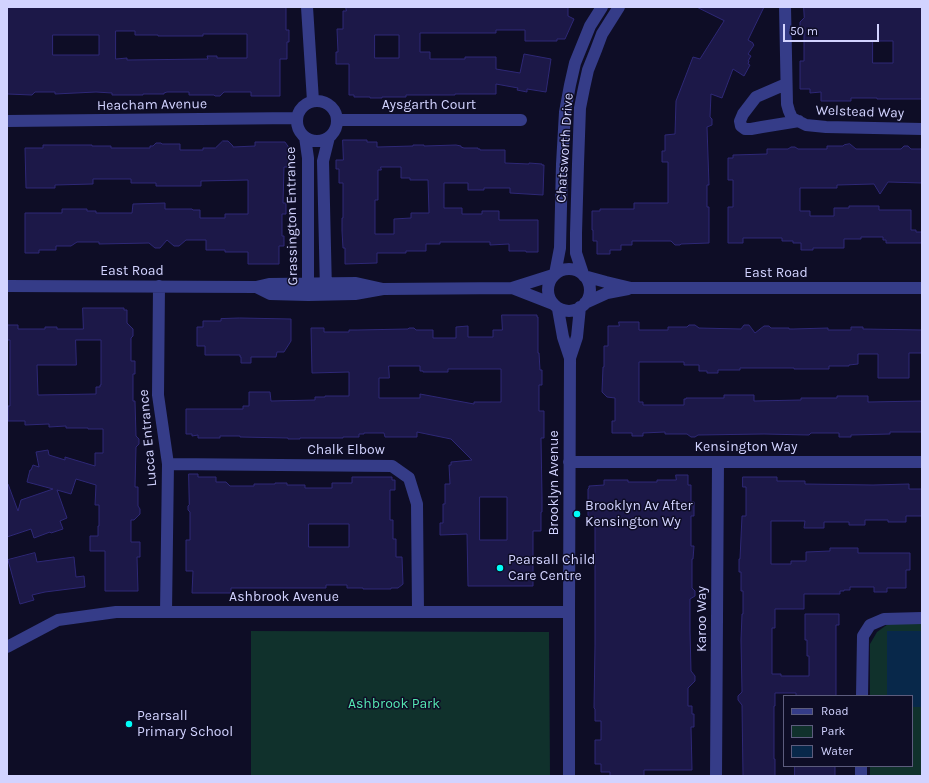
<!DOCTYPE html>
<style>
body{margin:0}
#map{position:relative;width:929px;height:783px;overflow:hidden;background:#0e0d26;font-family:Karla,sans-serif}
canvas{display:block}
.frame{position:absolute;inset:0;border:8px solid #d2d3ff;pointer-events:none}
.legend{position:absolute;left:783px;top:695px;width:130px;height:72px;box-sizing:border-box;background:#0e0d26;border:1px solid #5c5c7d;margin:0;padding:5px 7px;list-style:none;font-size:12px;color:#d2d3ff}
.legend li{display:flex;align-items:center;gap:8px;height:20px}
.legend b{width:20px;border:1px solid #5c5c7d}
.scale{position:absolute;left:783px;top:24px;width:96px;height:18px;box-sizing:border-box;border:2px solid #d2d3ff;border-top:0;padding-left:5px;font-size:12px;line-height:14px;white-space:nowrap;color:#d2d3ff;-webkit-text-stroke:3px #0e0d26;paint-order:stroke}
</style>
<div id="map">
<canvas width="929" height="783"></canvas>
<div class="frame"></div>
<ul class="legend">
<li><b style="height:5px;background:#353c88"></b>Road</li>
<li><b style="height:11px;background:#10312c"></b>Park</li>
<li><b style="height:11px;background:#08284a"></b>Water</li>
</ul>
<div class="scale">50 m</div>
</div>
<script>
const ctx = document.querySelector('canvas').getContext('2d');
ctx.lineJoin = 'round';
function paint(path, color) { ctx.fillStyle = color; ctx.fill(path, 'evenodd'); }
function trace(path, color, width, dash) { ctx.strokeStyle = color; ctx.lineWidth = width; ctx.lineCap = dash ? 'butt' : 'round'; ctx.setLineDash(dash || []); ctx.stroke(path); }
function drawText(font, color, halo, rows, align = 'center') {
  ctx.font = font + ' Karla,sans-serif'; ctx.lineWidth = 3; ctx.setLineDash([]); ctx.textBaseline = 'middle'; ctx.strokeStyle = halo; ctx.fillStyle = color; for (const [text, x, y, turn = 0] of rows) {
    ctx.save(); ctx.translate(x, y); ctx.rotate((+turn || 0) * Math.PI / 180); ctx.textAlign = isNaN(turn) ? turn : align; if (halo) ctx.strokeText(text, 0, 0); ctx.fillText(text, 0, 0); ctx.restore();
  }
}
const green = new Path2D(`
 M922,623V776H870V766H912V696H870V644L877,632L888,624Z
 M251,631L549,632L550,776H251Z`);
const water = new Path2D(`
 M887,631H922V707H912V696H887Z`);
const building = new Path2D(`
 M7,7H286V30H289V42H287V59H280V96H251V92H224L220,96H215L214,95H189V92H167L164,93V94H143V95H112V93L96,92L55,94V92H35L32,95L7,94ZM116,31H135V35H158V36H203V34H247V58H217V56H207L208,59L127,60V58L116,59ZM53,35H99V55H53Z
 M346,7H568V16L574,19L565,39H557V41H525V30H496V33H420V52H430V59H465V57H496V69L520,73L524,54L551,59L546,92L527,89V92L517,90L518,88L496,84V94H455V95H406V97H382V98H370V97H354V95H349V64H336V52H338L337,29H343V11H346ZM375,35H399V58H375Z
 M697,7H764L748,40L753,43V44L754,45L748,54L751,56L748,61H749L748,64L750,65L744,76L733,69L722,98L711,94L710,117L712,119V125L707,127L709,185H707V207H709V243L681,244L680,245H675L671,241H632V245H621V250H610V254H597V241H593V230H592V211H600V209H634V203H668V162H662V151H665V135L675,134L676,101L693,57L700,59L724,21Z
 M804,7H922V99H877V98H851V101H821V92L810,93V89H800V61H804V32L800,29V22L804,18ZM873,41H893V63H873Z
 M343,140H367V142H377V147L413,146V145H424V146L456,145L461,146V147L464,148H478V149H480V150H505V163L529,164V163L542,164V165H544L543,195L510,193V188H484V190H468V183H444V208H462V214H482V211H499V220H538V252H526V251H509V244L490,245V242H440V244H426V251H406V253H377V263L345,264V248H343L342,231V218H343V183H339V169H336V160H343ZM381,167H401V178H410V180H428L429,213H411V218L394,219V234H375V200H378V170H381Z
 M223,141H228L233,146V147L255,146V142H285L292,152V167H284L283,203H286V214H282V236H284V246H279V264H248V252H225V250H206V240H186L179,246H174L167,240L160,248H155L149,243L99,244V242H77L71,246H56V250H39V253H25V213H62V209H87V211H96V213H132L133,204L165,203V209H192L193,210H200V218H225V214H248V180L201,181V186H156V183H131V179H93V184L55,185V188H26L25,148H43V145H92V146H111V148H150V146H153L156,143H161L162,144H180V150H203V148H215Z
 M850,144L856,149H901L904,146H908L911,149H922V183L888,182L880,194L874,184L837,185V188H800V211H810V216H834V208H849V206H879V210H911V230H916V232H922V243H886V240H883V237H861V239H844V248H813V250H801V243H793V241H782V238H743V243H728V207H733V180H728V158H733V155L767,154V149H788L791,147H795L798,149H827V146H843L844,145Z
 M83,308H124V310H127V323L133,329V336L131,338V361H135V374H133V401H135L136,436L139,439V444L136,447L135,487H138V506L140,509V514L134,520H131V542H140V557H137L138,591H105V551H90V536H98V526H99V505H95L96,485L76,479L71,494L57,490L67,518L60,521L63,529L51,533L50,532L34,538L31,529L7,537V484H8L18,511L21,500L53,489L27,482L30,470H31L33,465L39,467L36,452L48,450L49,455L65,460V457L95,466V453H103V429H88V428H66V426L49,427V424L25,425V421H8V406H10V340H7V325H18V329H45V327H57V329H83ZM76,340H101V385H100V387H96V394L38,395L37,365H76Z
 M502,315H537V317H538V353H539L540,370H542V385H539V411H544V438H541L542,497V512H541V531H533V586H468L467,534L440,535V523H443V504H445V484H450L449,465H451V462L472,460L451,439L417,432V437H385L384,433H364V434H359V437H343V438H300V439H288V438L240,437V436H220V438H198V435L192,436V434H186V409H243V406H249V392H270L271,401L315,400V397H325V396H349V372L312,373L311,328H324V332H349V330H357L408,329L409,328H414L416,330H433V338H456V327L468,326V337H493V330H502ZM389,366H420V371H423V372H448V369H501V402H474V404L420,394V398H379V378H389ZM480,497H507V540H480Z
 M240,318L291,319V341L284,352H277L276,357H251V363H241V357H240V355H205V346H197V327H203V321H221V319Z
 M619,322H639V330H668V327H687L689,325H695L699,328L741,329L744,325H749L755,333L764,326H769L771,328H789V329H793L828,328V330H851V327H863V329L922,330V353H909V378H878V354H858V364L849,365V366H829V369H794V368H740V370H718V373H707V371H699V365H684V362H639V402H643V405H684V399H686V398H724V395H754V401L801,400V398H837V396H868V402L922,401V432H890V434L851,435V437H839V433H811L809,435L764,434L698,435L695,437H691L687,434H665V432L643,433V436H632V433H612V421H615V398L607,397L602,392L603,367H604V346H608V326H619Z
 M189,474H198V477H216V482H226L230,486H254V484H275V483H287V485H305V488H332V483H352V477H392V480H395V490H390V520H393V539H396V557H402L403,584L398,588H391V589H363V588H347V585H326V588H231V593H192L193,571H186V540H190V512L188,510V506L189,505ZM309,524H349V547H309Z
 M676,475H688V485H691V502H694V516H691V546H694L693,559H692V588L695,591V596L690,599V631L691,671L695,676V681L688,688V706H692V714H694V727H691L692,770H644V776H610V772H601V764H595V740H601V721H595V709L594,708L595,645V517L588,518V489L589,488V486L604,485V480H628V482H657V480H676Z
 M743,477H777V481H805V484L873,485L909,484V489H922V516H906V522H888V520H865V525H849V522H824V528H804L805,521H771V564H791V561H806V552L830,551V548H858V553H910V570H906V588H887V592H874V587H850V590H844V591H840V594H804V609H775V628H772V674H781V676H809V656H807V640H805V614H839V625H836V696H796V693H775V706H774V759H775V776H743L742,705L738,700V696L742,692L741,640L742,614H743V591H741V572H739V559H740L742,516H746V487H743Z
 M35,553L37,562L74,557L76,577L84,576L85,587L45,592L32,595L34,600L20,604L8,560Z
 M795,766H835V776H795Z`);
const minor = new Path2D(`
 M307,7L313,101
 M785,7L787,104L789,111L792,118L806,125L826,127L922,129
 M786,84L756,97L743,114L740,121L741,126L745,129H751L762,127L799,121
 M297 121a20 20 0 1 1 40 0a20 20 0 1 1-40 0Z
 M337,120H521
 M7,121L297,118
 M305,137L308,158V291
 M548 290a21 21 0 1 1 42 0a21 21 0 1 1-42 0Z
 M555,274L560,248L562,164L565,112L570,85L575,63L590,26L602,7
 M583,274L576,253V233L578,164L580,108L584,88L588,70L596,50L602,34L619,7
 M584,276L606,282L631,288H922
 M7,286L256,287L269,284L356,283L383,289
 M159,286L158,395L168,464L166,612
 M256,287L270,294L308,295L355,294L383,289L512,288L553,275
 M512,288L553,304
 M326,291L323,161L329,137
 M585,303L607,293L628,289
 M558,309L563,337L570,358L569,612V776
 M570,358L577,337L580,307
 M569,462H922
 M168,464L392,466L409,478L417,504L418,612
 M7,647L58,620L116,612H569
 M862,696L863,636L870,625L884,619L922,618
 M716,776L718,462
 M861,776V766`);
const markers = [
 [577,514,4,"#00fdf8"],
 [500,568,4,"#00fdf8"],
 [129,724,4,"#00fdf8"]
];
const streetNames = [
 ["Heacham Avenue",152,105,-1],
 ["Aysgarth Court",429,105],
 ["Welstead Way",860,112,2],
 ["Chatsworth Drive",565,148,-86],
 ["Grassington Entrance",292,216,-91],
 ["East Road",132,271],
 ["East Road",776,273],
 ["Lucca Entrance",148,438,-95],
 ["Kensington Way",746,447],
 ["Chalk Elbow",346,450],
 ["Brooklyn Avenue",554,483,-90],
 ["Ashbrook Avenue",284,597],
 ["Karoo Way",702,619,-90]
];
const poiNames = [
 ["Brooklyn Av After",585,506],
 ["Kensington Wy",585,522],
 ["Pearsall Child",508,560],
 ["Care Centre",508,576],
 ["Pearsall",137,716],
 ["Primary School",137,732]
];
const parkNames = [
 ["Ashbrook Park",394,704]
];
paint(green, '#10312c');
paint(water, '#08284a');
paint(building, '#1c1848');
trace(building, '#2e2876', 1);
trace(minor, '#353c88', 12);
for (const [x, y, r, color] of markers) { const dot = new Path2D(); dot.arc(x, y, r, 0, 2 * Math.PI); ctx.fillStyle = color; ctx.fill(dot); trace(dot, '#0e0d26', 1.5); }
drawText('14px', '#d2d3ff', '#0e0d26', streetNames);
drawText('14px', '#d2d3ff', '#0e0d26', poiNames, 'left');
drawText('14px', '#55e8b2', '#0e0d26', parkNames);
</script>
